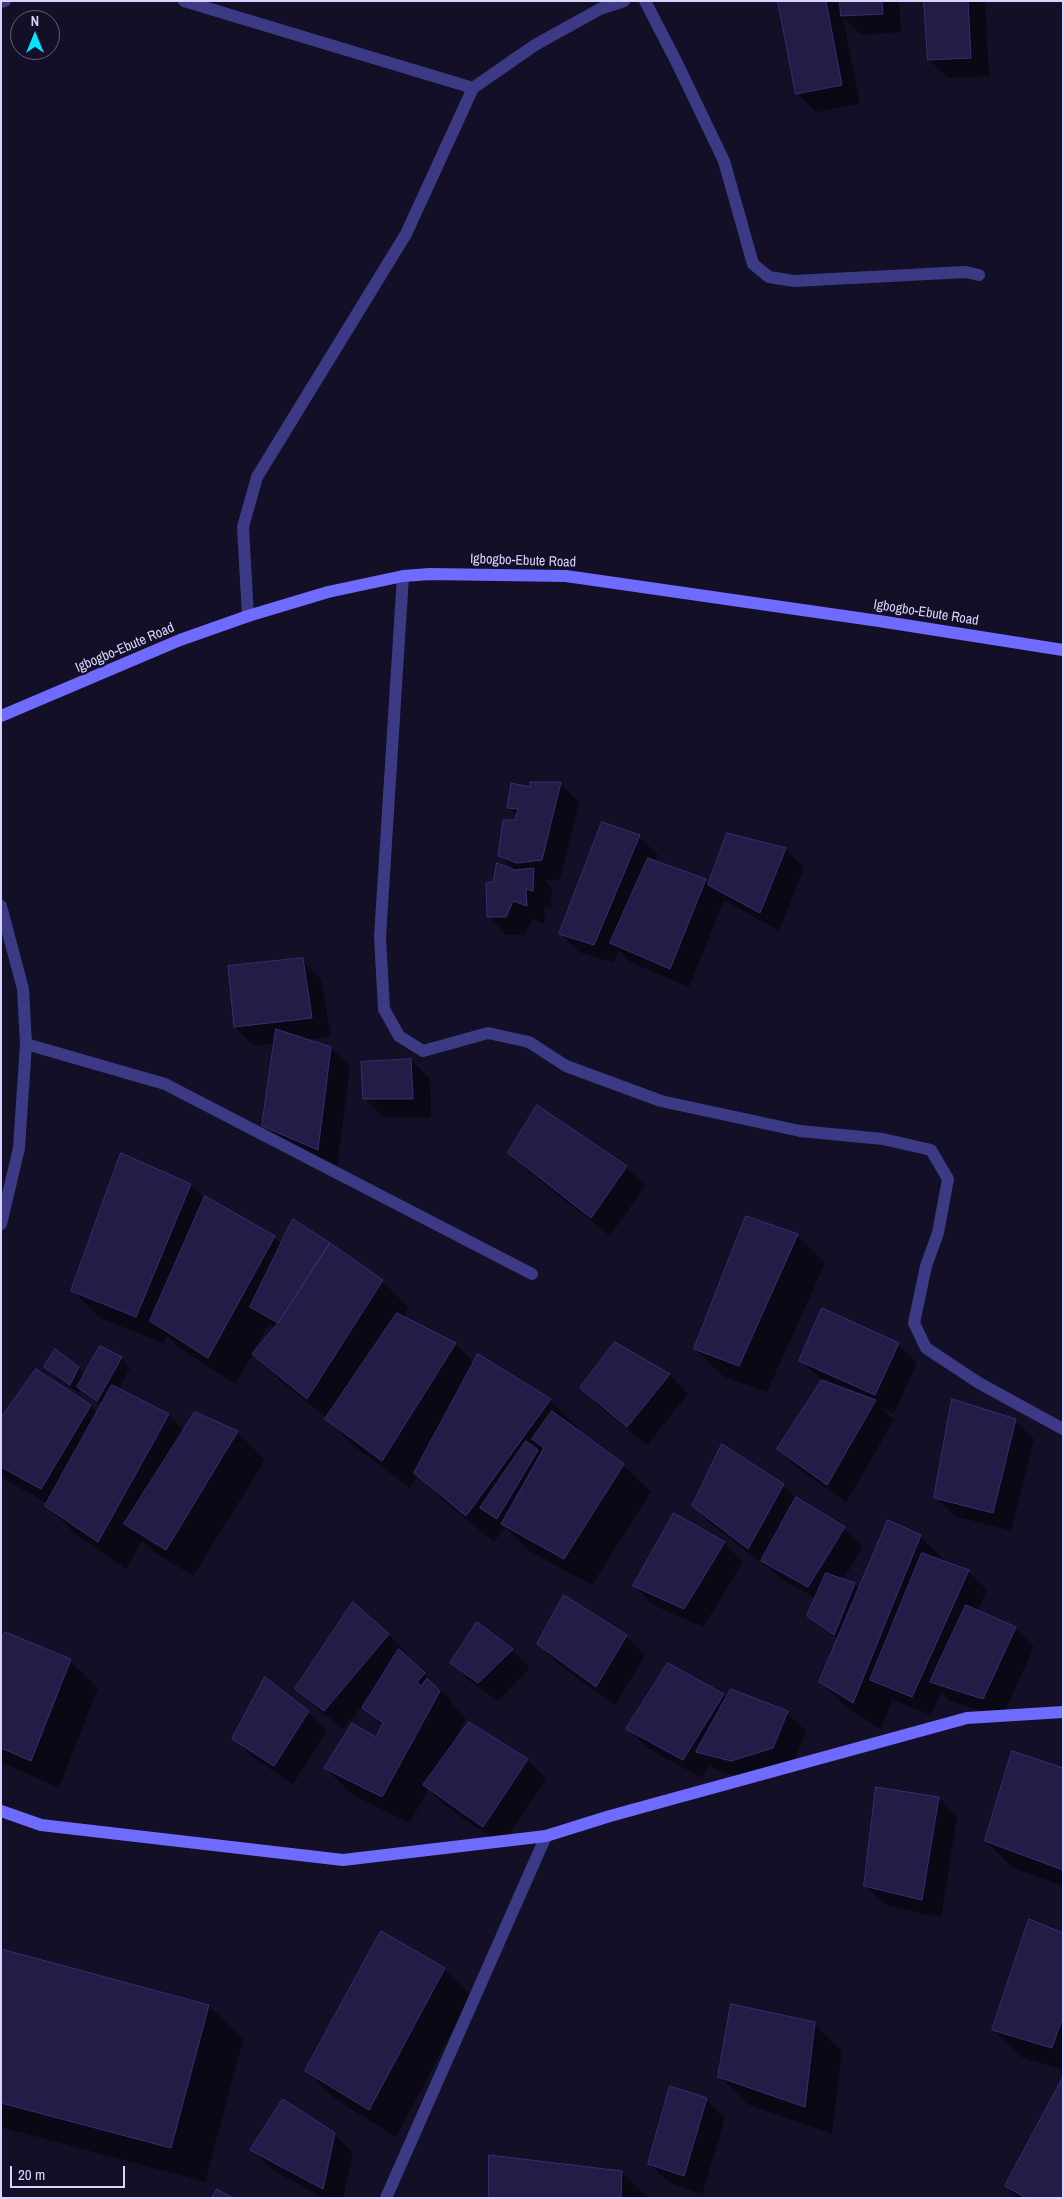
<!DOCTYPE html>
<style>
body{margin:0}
#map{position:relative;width:1064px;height:2199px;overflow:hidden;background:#130f26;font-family:"Archivo Narrow",sans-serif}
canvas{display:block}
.frame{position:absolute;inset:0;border:2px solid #d9d4ff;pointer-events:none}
.north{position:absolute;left:10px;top:10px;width:50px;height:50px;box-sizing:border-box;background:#130f26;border:1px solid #625e7d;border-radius:50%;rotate:0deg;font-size:14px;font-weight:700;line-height:20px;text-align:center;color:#d9d4ff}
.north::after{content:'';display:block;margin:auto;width:18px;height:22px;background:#00e5ff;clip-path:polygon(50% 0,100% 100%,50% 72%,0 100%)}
.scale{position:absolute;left:10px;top:2166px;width:115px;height:22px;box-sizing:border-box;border:2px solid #d9d4ff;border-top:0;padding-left:6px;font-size:15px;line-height:18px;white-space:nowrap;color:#d9d4ff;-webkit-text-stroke:4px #130f26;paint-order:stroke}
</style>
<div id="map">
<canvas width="1064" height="2199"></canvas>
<div class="frame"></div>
<div class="north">N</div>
<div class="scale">20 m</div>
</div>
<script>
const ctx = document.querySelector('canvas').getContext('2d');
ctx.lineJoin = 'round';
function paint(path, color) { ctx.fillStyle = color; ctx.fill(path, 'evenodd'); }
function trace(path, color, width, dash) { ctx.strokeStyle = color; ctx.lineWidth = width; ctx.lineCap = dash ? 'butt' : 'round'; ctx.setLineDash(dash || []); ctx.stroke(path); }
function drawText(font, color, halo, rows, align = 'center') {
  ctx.font = font + ' "Archivo Narrow",sans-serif'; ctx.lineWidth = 5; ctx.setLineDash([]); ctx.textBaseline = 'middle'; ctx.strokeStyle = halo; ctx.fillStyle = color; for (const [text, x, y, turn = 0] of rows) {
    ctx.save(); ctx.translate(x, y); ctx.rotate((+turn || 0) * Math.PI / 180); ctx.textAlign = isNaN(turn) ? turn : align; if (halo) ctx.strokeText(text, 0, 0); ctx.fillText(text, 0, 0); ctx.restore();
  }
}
const shadow = new Path2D(`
 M780,1H899L901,32L861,35L843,17L860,104L816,112L797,93Z
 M925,1H985L989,76L948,78L929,60Z
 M560,783L579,802L560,879L545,881L552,888L551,909L544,907L545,924L532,919L525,935H507L488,917L494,883L515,871L499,855L517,816L508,807L531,788Z
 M639,837L658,855L655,862L706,880L709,884L785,849L804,868L779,931L724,900L689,987L630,962L619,950L613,963L579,952L560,933Z
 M302,960L321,979L331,1036L305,1040L331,1048L350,1067L337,1167L283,1145L264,1126L275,1043L254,1046L235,1027Z
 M411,1060L430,1079L431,1117H383L364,1098Z
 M510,1153L626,1167L645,1186L610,1236L529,1172Z
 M122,1155L191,1185L205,1199L274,1237L282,1245L382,1281L409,1308L403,1318L456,1344L474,1363L550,1400L577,1427L575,1429L623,1465L651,1492L592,1585L529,1551L505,1527L494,1542L443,1500L418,1475L410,1488L354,1446L327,1418L281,1381L253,1353L236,1384L179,1348L167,1335L163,1343L100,1318L73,1291ZM269,1324L275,1328L254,1353L253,1352Z
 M746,1218L798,1236L825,1263L767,1392L723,1376L695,1349Z
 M616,1344L670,1375L688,1394L647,1445L600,1407L581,1388Z
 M898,1344L917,1363L894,1413L881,1407L894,1420L846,1502L797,1468L778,1449L823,1381L800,1360Z
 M121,1358L130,1368L118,1390L169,1415L184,1431L195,1413L238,1433L265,1460L193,1576L153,1551L142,1540L126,1569L74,1533L47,1505L48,1504L1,1477V1420L36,1371L91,1406L98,1413L103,1404L87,1393V1395L81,1389L79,1393L55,1376L45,1367L78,1368L85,1375Z
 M1015,1421L1034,1439L1011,1531L955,1516L936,1498Z
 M783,1485L796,1498L844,1528L863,1547L843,1580L855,1584L860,1589L920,1536L948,1564L968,1571L987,1590L977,1612L1015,1628L1034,1647L1002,1717L950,1701L941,1692L931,1715L892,1700L881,1729L848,1709L821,1682L838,1640L808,1616L816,1598L781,1579L768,1566L767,1567L712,1525L693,1506Z
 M724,1543L743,1562L703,1627L653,1605L635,1586Z
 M5,1634L70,1661L98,1688L59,1788L1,1762V1644Z
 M388,1634L407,1653L405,1656L452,1701L450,1703L466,1719L455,1740L456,1741L469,1723L528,1760L546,1779L502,1845L443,1804L428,1789L410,1823L353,1795L325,1768L376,1738L382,1726L362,1706L343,1729L315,1707L296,1688Z
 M626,1636L645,1655L615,1705L557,1663L538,1644Z
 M512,1650L530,1668L498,1701L470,1681L452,1663Z
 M723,1695L727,1699L787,1713L806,1731L792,1767L750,1780L716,1770L710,1765L702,1778L646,1747L628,1728Z
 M308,1712L327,1731L293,1784L252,1757L234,1738Z
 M1063,1771V1886L1013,1868L986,1841Z
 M938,1798L957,1817L941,1918L884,1904L865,1885Z
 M1063,1935V2070L1021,2057L994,2030Z
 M1,1951L209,2006L243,2040L205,2182L1,2127Z
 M444,1969L471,1996L396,2137L334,2098L306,2070Z
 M814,2024L842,2051L832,2134L747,2104L720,2076Z
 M706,2100L725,2118L702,2194L668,2182L649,2163Z
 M334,2134L353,2153L343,2198H324L271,2169L252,2150Z
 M622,2172L648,2198H490Z
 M1006,2186L1063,2198H1018Z`);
const building = new Path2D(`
 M778,1H826L842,85L796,94Z
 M840,1H882L883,14L841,16Z
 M924,1H968L971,58L928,60Z
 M530,782H561L542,860L517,863L498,856L503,820H515L518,809L507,808L511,783L530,787Z
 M602,822L640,835L594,945L559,934Z
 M727,833L786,848L760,913L708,885Z
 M648,858L706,879L670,969L610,943Z
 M497,863L515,870L534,868L533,891L526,889L527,906L513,901L506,917H487L486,883L493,882Z
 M303,958L312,1018L234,1027L228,966Z
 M276,1029L331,1047L318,1150L262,1126Z
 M411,1059L413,1099H363L361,1062Z
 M537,1105L627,1166L591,1218L508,1153Z
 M121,1153L191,1184L136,1317L71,1291Z
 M205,1196L275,1236L208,1358L150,1321Z
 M746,1216L798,1234L739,1366L694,1349Z
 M293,1219L330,1243L278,1323L250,1307Z
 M330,1243L383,1280L307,1399L252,1354L278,1323Z
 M822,1308L899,1343L875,1395L799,1361Z
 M397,1313L456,1343L382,1461L325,1419Z
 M615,1342L670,1374L627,1427L580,1388Z
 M100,1346L122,1357L97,1401L77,1387Z
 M55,1349L79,1367L70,1385L44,1367Z
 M478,1354L551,1399L466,1516L414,1473Z
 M36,1369L91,1405L41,1489L1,1467V1418Z
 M822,1380L876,1400L827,1485L777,1449Z
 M112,1385L169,1414L98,1542L45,1506Z
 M952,1399L1016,1419L993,1513L934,1498Z
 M552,1411L624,1464L564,1559L501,1524L544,1448L532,1439Z
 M195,1412L238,1431L166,1550L124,1524Z
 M526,1441L538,1450L497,1519L480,1508Z
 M722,1444L784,1484L748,1549L692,1506Z
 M796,1497L845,1527L808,1587L761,1561Z
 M674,1513L725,1542L684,1609L633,1586Z
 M888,1520L921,1535L853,1703L819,1682Z
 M922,1553L969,1570L912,1697L870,1680Z
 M826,1573L855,1583L834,1635L807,1616Z
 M564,1595L627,1635L596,1687L537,1644Z
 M353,1602L389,1634L324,1711L295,1689Z
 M966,1605L1016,1627L983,1699L930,1682Z
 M477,1622L513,1649L478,1683L450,1663Z
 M5,1632L71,1659L31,1761L1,1748V1641Z
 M399,1649L425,1673L417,1682L421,1686L427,1678L440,1691L382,1797L324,1768L352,1723L376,1737L383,1723L362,1708Z
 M668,1663L724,1694L683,1760L626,1729Z
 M265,1677L309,1711L274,1766L232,1739Z
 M731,1689L788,1711L773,1748L731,1761L696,1752Z
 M469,1722L528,1759L483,1827L423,1785Z
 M1012,1751L1063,1768V1870L985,1841Z
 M876,1787L939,1797L922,1900L864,1886Z
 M1029,1919L1063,1933V2016L1052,2048L992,2030Z
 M381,1931L445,1968L369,2110L305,2071Z
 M1,1949L209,2005L171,2148L1,2103Z
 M731,2004L815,2022L805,2107L718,2077Z
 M1063,2077V2198H1026L1005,2186Z
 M670,2086L707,2098L684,2176L648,2164Z
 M283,2099L335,2133L323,2189L250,2150Z
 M489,2155L622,2171L621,2198H489Z
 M217,2189L233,2198H212Z`);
const street = new Path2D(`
 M184,1L473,88
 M645,1L677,63L724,161L753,264L769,277L794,281L966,272L979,275
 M1,2L5,1
 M403,576L380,937L384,1009L399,1036L423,1051L488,1033L529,1042L566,1066L661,1101L800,1131L883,1139L931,1150L948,1179L938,1233L926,1266L914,1323L926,1348L979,1383L1063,1429
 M248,616L243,527L257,477L406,234L473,88L535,45L600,9L624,1
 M1,906L23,989L26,1044L19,1148L1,1224
 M26,1044L165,1084L532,1274
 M386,2198L546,1836`);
const secondary = new Path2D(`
 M1,716L180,640L248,616L328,592L403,576L430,574L566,576L879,621L1063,650
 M1,1811L41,1825L343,1860L546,1836L610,1816L967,1718L1063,1712`);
const streetNames = [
 ["Igbogbo-Ebute Road",523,561,2],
 ["Igbogbo-Ebute Road",926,613,9],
 ["Igbogbo-Ebute Road",125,648,-23]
];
paint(shadow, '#0007');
paint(building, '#241b47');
trace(building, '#3b2d73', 1);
trace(street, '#3d3a85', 12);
trace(secondary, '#6f6bff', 12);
drawText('14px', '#d9d4ff', '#130f26', streetNames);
</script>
